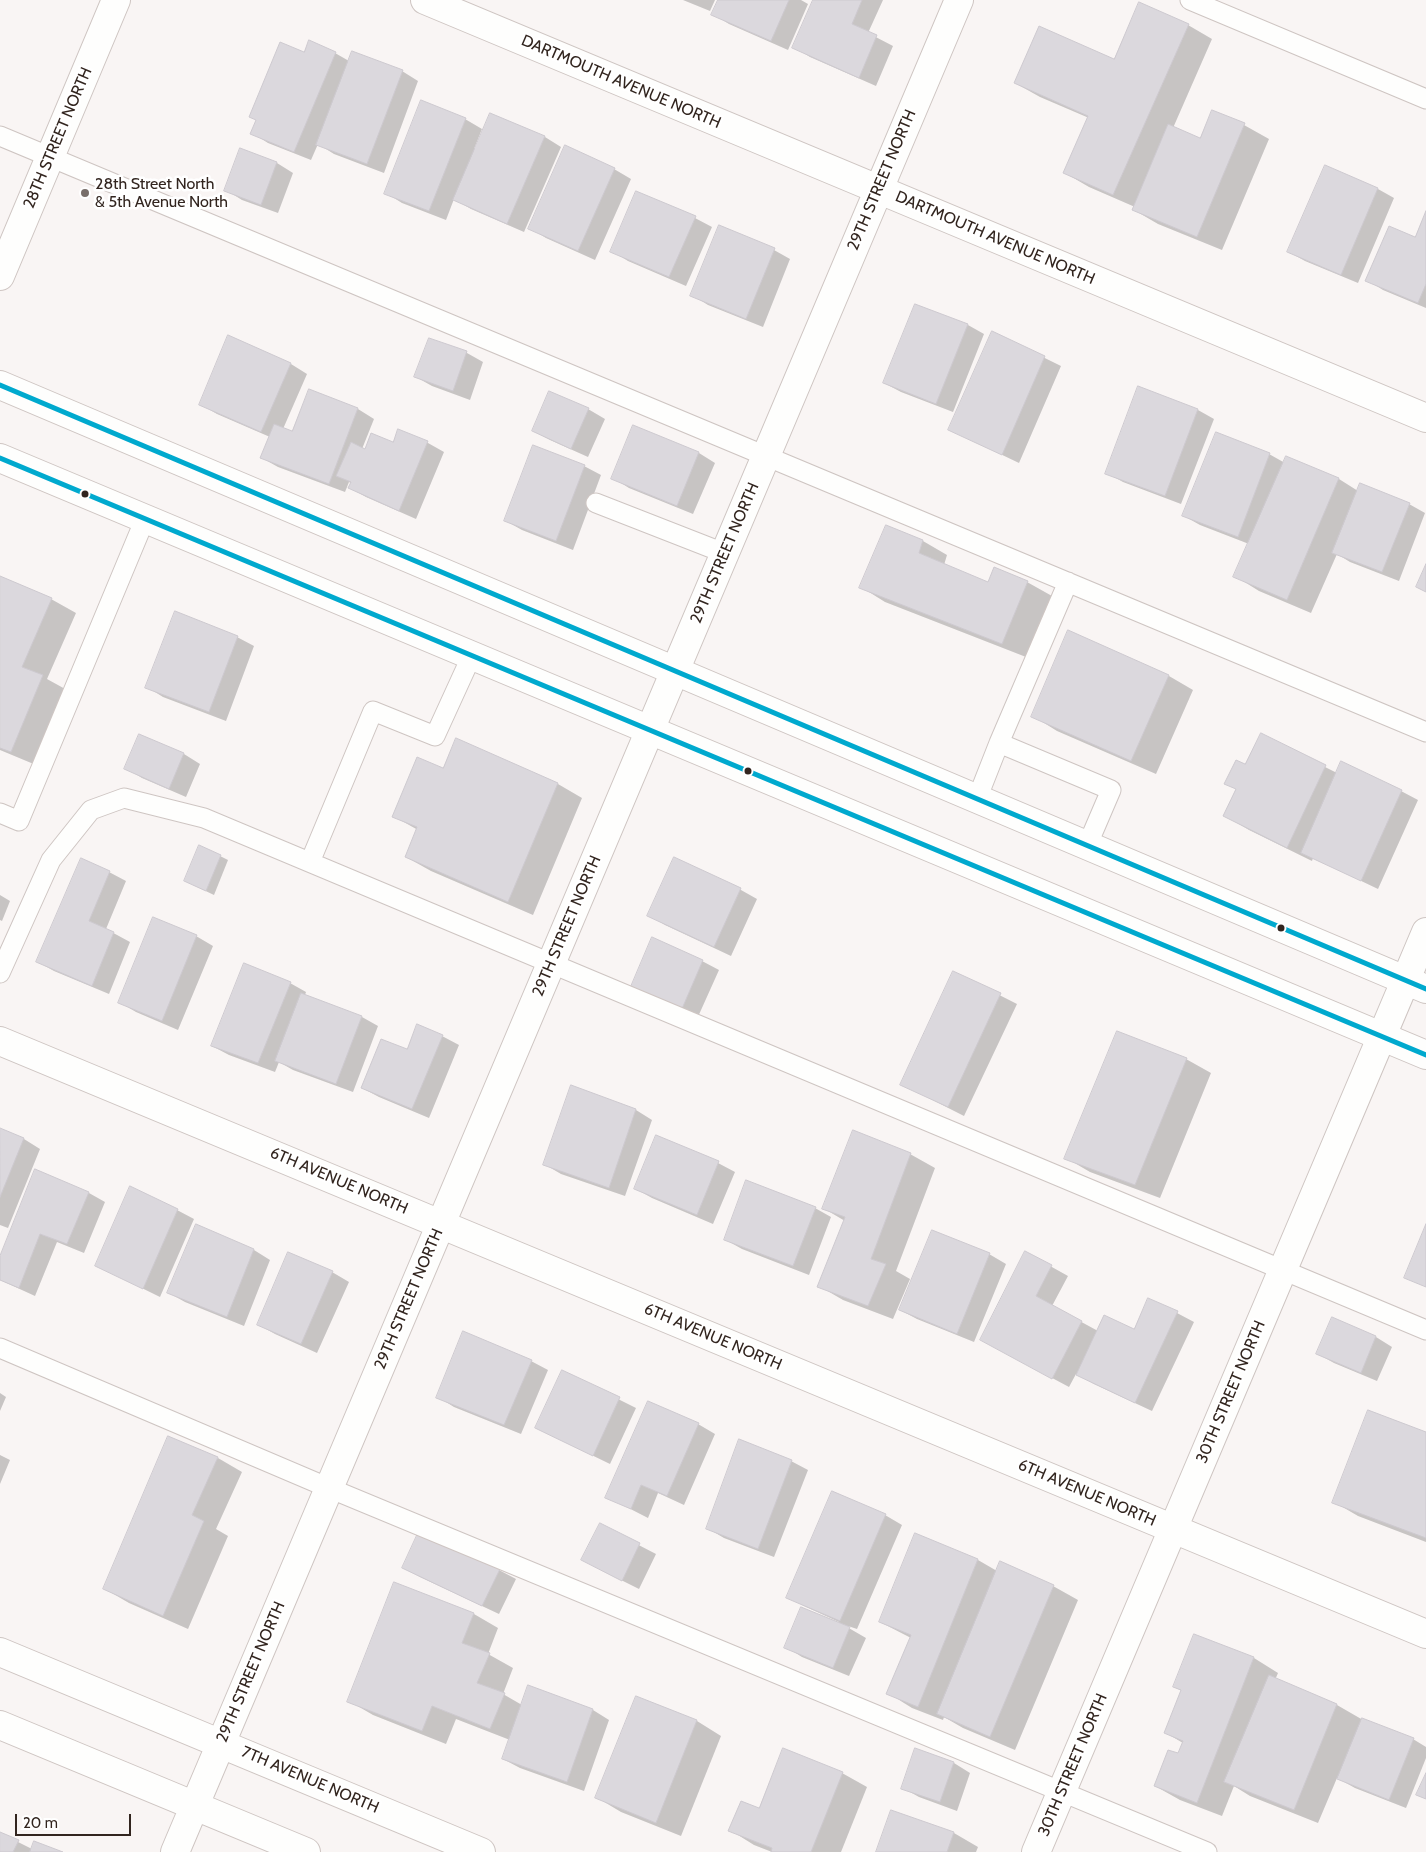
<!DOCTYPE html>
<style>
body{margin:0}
#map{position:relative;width:1426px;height:1852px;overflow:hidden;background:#f9f5f4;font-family:Cabin,sans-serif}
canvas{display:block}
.scale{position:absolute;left:15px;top:1814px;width:116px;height:22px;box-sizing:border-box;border:2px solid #32251f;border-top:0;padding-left:6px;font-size:15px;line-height:18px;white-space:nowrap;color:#32251f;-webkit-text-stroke:4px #fff;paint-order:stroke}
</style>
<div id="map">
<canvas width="1426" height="1852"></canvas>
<div class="scale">20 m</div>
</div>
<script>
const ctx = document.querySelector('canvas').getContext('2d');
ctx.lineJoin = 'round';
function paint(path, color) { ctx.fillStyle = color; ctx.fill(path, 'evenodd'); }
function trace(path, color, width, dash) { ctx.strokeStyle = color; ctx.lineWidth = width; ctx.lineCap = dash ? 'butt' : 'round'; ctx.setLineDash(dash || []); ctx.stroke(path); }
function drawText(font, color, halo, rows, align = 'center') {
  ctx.font = font + ' Cabin,sans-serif'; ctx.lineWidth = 5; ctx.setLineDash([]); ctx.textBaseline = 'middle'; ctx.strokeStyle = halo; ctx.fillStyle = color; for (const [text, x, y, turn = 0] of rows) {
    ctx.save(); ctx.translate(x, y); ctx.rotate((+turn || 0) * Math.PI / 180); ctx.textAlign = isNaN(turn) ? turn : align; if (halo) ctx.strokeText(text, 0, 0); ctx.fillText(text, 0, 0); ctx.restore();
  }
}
const shadow = new Path2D(`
 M683,0H715L710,11Z
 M719,0H801L808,4L788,50L729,24L713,14Z
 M815,0H883L868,33L893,46L876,86L810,57L794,47Z
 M1188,25L1212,39L1173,128L1201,140L1244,125L1269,139L1222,250L1158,224L1134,210L1135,207L1089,187L1065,173L1089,118L1040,97L1015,83L1115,60Z
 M335,53L349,61L402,71L418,81L384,173L334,154L318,144L311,160L268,143L252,133L304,54Z
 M491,115L545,137L561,147L524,232L471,209L454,199L446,220L402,203L386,193L465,119L482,129L474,149L476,150Z
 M241,150L277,163L293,173L278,213L242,200L226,190Z
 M1326,167L1378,189L1394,198L1358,283L1305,261L1289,252Z
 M614,169L631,179L595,260L546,238L530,228Z
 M637,193L695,218L712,227L686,286L628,261L612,251Z
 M1426,214V308L1383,290L1367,280L1416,239Z
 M774,250L790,259L763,327L708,305L692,295Z
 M915,305L968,325L984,334L953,412L901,392L884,383Z
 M992,332L1061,366L1019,463L950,430Z
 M229,337L291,364L307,374L283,429L292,433L310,391L358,409L374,419L362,449L365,451L393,443L399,430L428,443L444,452L416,519L366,497L350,488L352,484L349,482L345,492L278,467L262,458L270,437L217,414L200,404Z
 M429,339L467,353L483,362L470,400L432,386L416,377Z
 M588,409L605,419L588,457L550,440L533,431Z
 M1198,410L1214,419L1181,504L1123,482L1107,473Z
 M634,426L699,453L715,463L693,514L629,488L613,478Z
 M1269,454L1285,463L1287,458L1339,479L1358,491L1409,504L1425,513L1399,581L1350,562L1337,554L1311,613L1259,591L1235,576L1249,544L1200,525L1184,516Z
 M584,466L601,475L573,550L522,530L506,521Z
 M886,526L923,541L947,555L944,565L988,584L1027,582L1052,596L1026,657L885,602L861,587Z
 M0,577L51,599L76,613L47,679L67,690L36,765L0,750Z
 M1068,632L1169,676L1193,690L1156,774L1057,731L1033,716Z
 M237,637L254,646L226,721L163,697L147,687Z
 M140,735L184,754L200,764L186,797L142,778L126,768Z
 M1261,735L1337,773L1401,791L1418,800L1378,889L1313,858L1312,861L1249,830L1224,815Z
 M456,740L558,784L582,798L533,915L431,871L406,857L418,830L393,816L444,770Z
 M220,856L228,860L214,895L193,885Z
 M675,859L741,890L757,899L731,956L665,925L649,915Z
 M109,872L126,881L106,929L130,942L109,994L54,971L38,962Z
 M0,895L10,901L2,921L0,920Z
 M196,936L213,946L178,1030L136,1012L119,1002Z
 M702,961L719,970L697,1019L648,998Z
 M954,972L1017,1004L964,1116L901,1084Z
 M290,983L306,992L305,995L362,1017L378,1026L353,1092L293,1070L279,1062L275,1072L229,1055L212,1046Z
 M442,1036L459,1045L429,1118L379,1097L362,1088L408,1050Z
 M1186,1059L1211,1073L1160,1198L1090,1172L1066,1158Z
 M572,1087L636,1110L652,1120L625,1196L561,1174L544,1164Z
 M0,1130L24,1139L40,1149L8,1228L0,1225Z
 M910,1154L935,1168L896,1271L910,1279L893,1319L843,1300L819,1286L845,1221L823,1208Z
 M718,1163L735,1172L713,1224L652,1198L636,1189Z
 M36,1170L89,1193L105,1202L84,1253L57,1242L35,1296L0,1280V1259Z
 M815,1208L831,1217L809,1275L742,1249L726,1240Z
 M177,1210L194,1219L160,1297L97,1266Z
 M197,1226L254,1250L270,1260L244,1326L185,1302L169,1293Z
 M1025,1252L1068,1276L1052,1306L1098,1331L1134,1330L1177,1313L1194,1322L1152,1411L1094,1384L1076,1374L1069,1387L998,1349Z
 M289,1254L332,1272L349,1282L317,1353L275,1334L259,1325Z
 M989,1254L1006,1264L974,1342L917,1319L900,1310Z
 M1333,1319L1376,1337L1392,1347L1377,1381L1334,1363L1318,1354Z
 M531,1361L548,1370L521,1434L454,1407L438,1397Z
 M562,1371L636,1408L610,1464L536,1428Z
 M0,1393L6,1397L0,1411Z
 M698,1424L715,1434L684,1505L658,1493L648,1518L607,1497Z
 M1426,1433V1542L1358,1516L1334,1502Z
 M0,1455L10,1460L0,1484Z
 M218,1458L242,1472L216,1529L228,1536L188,1629L129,1603L105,1589Z
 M791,1461L808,1470L774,1557L724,1538L707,1528Z
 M885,1515L902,1525L857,1629L848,1626L847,1627L866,1638L849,1676L802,1657L786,1647L838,1624L839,1622L804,1606L788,1597Z
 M600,1525L656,1554L639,1589L599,1569Z
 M916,1535L978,1560L997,1571L1053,1586L1078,1600L1015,1750L963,1728L944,1717L943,1720L912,1708L888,1693L911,1638L880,1622Z
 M403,1568L499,1570L516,1579L499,1614L420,1577Z
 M395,1583L474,1614L498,1628L488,1654L513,1668L503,1694L522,1705L593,1710L609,1720L584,1791L520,1768L503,1759L510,1740L456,1719L446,1744L373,1715L349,1701Z
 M1194,1636L1254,1658L1278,1673L1275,1680L1337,1705L1363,1720L1413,1739L1426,1747V1758L1406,1808L1355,1788L1337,1778L1318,1823L1250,1796L1234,1786L1222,1816L1180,1800L1155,1786L1179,1755L1183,1743L1166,1733L1182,1691L1174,1687Z
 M637,1697L697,1721L721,1736L681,1836L621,1812L596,1797Z
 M954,1763L970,1773L957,1811L919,1797L903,1788Z
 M842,1773L867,1787L841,1852H772L754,1845L730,1830L760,1809Z
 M892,1811L954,1833L978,1847L976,1852H877Z
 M0,1833L32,1849L59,1852H0Z`);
const building = new Path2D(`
 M718,0H789L771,41L711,15Z
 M813,0H862L852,24L877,35L859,78L792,48Z
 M1139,2L1189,24L1113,195L1063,173L1088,116L1014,83L1039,26L1114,59Z
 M309,40L336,52L294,152L250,134L256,120L249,117L280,42L304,52Z
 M352,51L403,70L367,164L316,145Z
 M421,100L466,118L429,211L384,194Z
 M1212,110L1245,123L1197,237L1132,210L1168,124L1200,138Z
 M490,113L545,136L507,224L453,200Z
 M565,145L615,168L578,251L528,229Z
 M240,148L277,162L261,205L224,191Z
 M1325,165L1378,188L1341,275L1287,252Z
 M636,191L696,216L669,277L610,252Z
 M1426,211V284L1418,303L1365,281L1389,226L1415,237Z
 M719,225L775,248L746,319L690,296Z
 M915,304L968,324L936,404L883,383Z
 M992,331L1045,356L1002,455L948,430Z
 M228,335L291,363L261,432L199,405Z
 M429,338L467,351L453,391L414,377Z
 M1138,386L1198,409L1165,496L1105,474Z
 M309,389L358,408L329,484L260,458L274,424L292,431Z
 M549,391L589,408L571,449L532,431Z
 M633,425L699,452L677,506L611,479Z
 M398,429L428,441L399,511L348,488L351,482L336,476L351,442L365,449L371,433L393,442Z
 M1216,432L1270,453L1238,537L1182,516Z
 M533,445L585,465L556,541L504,521Z
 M1286,456L1339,478L1287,600L1233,577Z
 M1360,483L1410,503L1382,572L1332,553Z
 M886,525L923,540L919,553L988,582L994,567L1028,581L1002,644L859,588Z
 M1426,564V592L1416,587Z
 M0,576L52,598L22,667L43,675L11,752L0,748Z
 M175,611L238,636L209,712L145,688Z
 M1068,630L1169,675L1131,761L1031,717Z
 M1261,733L1326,765L1287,848L1223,816L1236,789L1224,784L1236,760L1245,764Z
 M139,734L184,753L169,789L124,769Z
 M456,738L558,783L508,902L405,857L417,827L392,817L417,757L443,768Z
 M1341,761L1402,790L1361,881L1301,853Z
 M199,845L221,855L206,891L184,881Z
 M674,857L741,888L714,947L647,916Z
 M81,858L110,871L89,921L114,932L92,986L36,962Z
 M153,917L197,935L162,1021L118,1003Z
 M652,937L703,960L681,1011L630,989Z
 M244,963L291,982L258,1063L211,1046Z
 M953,971L1001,993L948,1107L900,1085Z
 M301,993L362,1016L336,1084L275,1061Z
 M417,1024L443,1035L412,1109L361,1088L381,1039L407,1049Z
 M1117,1031L1187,1058L1135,1185L1064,1159Z
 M571,1085L636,1109L609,1188L543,1165Z
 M0,1128L24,1138L0,1197Z
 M853,1130L911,1153L871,1259L886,1264L868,1306L817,1287L845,1217L822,1209Z
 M656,1135L719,1161L697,1215L634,1189Z
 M35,1169L89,1192L67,1244L40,1234L19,1288L0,1280V1256Z
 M746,1180L816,1207L793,1266L724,1240Z
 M130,1186L178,1209L143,1289L95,1266Z
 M196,1224L254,1249L227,1317L167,1293Z
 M1426,1224V1287L1404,1278Z
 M932,1230L990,1253L957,1334L899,1310Z
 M1025,1251L1052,1265L1036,1296L1082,1321L1052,1379L980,1340Z
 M288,1252L333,1271L301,1344L257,1325Z
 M1148,1298L1178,1311L1135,1403L1076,1375L1104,1315L1134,1329Z
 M1332,1317L1376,1336L1361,1373L1316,1354Z
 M463,1331L532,1360L504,1425L436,1398Z
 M562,1370L620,1397L593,1456L535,1428Z
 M648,1401L699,1423L667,1496L641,1485L631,1509L605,1498Z
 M1368,1410L1426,1432V1538L1332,1503Z
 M168,1436L218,1457L192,1515L204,1521L163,1616L103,1589Z
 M739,1439L792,1460L758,1549L706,1529Z
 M832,1491L886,1514L840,1621L786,1598Z
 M600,1523L640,1543L622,1581L581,1560Z
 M419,1531L500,1569L482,1606L402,1568Z
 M915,1533L978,1559L918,1707L886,1694L911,1635L879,1622Z
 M1000,1561L1054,1585L990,1737L937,1714Z
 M394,1582L474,1613L462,1643L490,1653L477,1683L505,1693L490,1729L432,1706L422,1731L347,1702Z
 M801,1607L850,1627L833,1668L784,1648Z
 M1194,1634L1254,1657L1197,1803L1154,1786L1168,1750L1178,1753L1183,1741L1164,1733L1181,1690L1173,1687Z
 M1269,1675L1337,1704L1294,1810L1224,1782Z
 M528,1685L593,1709L567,1782L502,1759Z
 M636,1696L697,1720L656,1823L595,1798Z
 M1362,1718L1414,1738L1389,1800L1337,1779Z
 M783,1748L843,1772L811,1852H771L772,1848L728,1831L741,1801L759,1808Z
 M915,1748L954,1762L940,1802L901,1789Z
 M1426,1773V1799L1416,1795Z
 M891,1810L954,1832L947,1852H876Z
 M0,1832L19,1840L13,1852H0Z
 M34,1841L63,1852H30Z`);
const lane = new Path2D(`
 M1190,0L1426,99
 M0,136L1426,732
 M596,503L724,553
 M999,743L1111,790L1087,846
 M977,799L999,743L1068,582
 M0,813L19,821L145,519
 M310,862L373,711L435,736L472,655
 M0,973L51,860L91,810L124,798L204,818L1426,1330
 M0,1348L329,1488L1207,1852`);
const street = new Path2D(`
 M425,0L1426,418
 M0,1041L1426,1634
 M0,1652L481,1852
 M0,1725L306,1852
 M175,1852L959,0
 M1036,1852L1426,932`);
const secondary = new Path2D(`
 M0,276L116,0`);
const primary = new Path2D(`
 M0,385L1426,989
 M0,458L1426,1055`);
const bus1 = new Path2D(`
 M0,385L1426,989
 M0,458L1426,1055`);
const markers = [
 [85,193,5,"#786e6a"],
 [85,494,4.5,"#32251f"],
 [748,771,4.5,"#32251f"],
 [1281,928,4.5,"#32251f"]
];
const streetNames = [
 ["DARTMOUTH AVENUE NORTH",621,82,23],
 ["28TH STREET NORTH",58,138,-67],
 ["29TH STREET NORTH",882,180,-67],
 ["DARTMOUTH AVENUE NORTH",995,238,23],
 ["29TH STREET NORTH",725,553,-67],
 ["29TH STREET NORTH",567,926,-67],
 ["6TH AVENUE NORTH",339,1181,23],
 ["29TH STREET NORTH",409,1299,-67],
 ["6TH AVENUE NORTH",713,1337,23],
 ["30TH STREET NORTH",1231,1392,-67],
 ["6TH AVENUE NORTH",1087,1493,23],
 ["29TH STREET NORTH",251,1672,-67],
 ["30TH STREET NORTH",1073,1765,-67],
 ["7TH AVENUE NORTH",310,1780,23]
];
const poiNames = [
 ["28th Street North",95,184],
 ["& 5th Avenue North",95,202]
];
paint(shadow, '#0003');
paint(building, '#dbd8dd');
trace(building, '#cdc9cf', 1);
trace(lane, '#cec5c2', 21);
trace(street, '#cec5c2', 30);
trace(secondary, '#cec5c2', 30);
trace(primary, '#cec5c2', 30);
trace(lane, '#fefefd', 19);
trace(street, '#fefefd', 28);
trace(secondary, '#fefefd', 28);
trace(primary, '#fefefd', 28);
trace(bus1, '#00a9ce', 5);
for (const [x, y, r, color] of markers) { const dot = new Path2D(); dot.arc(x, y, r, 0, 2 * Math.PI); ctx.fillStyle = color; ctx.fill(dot); trace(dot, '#fff', 2); }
drawText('16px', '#32251f', '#fff', streetNames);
drawText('16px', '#32251f', '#fff', poiNames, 'left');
</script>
